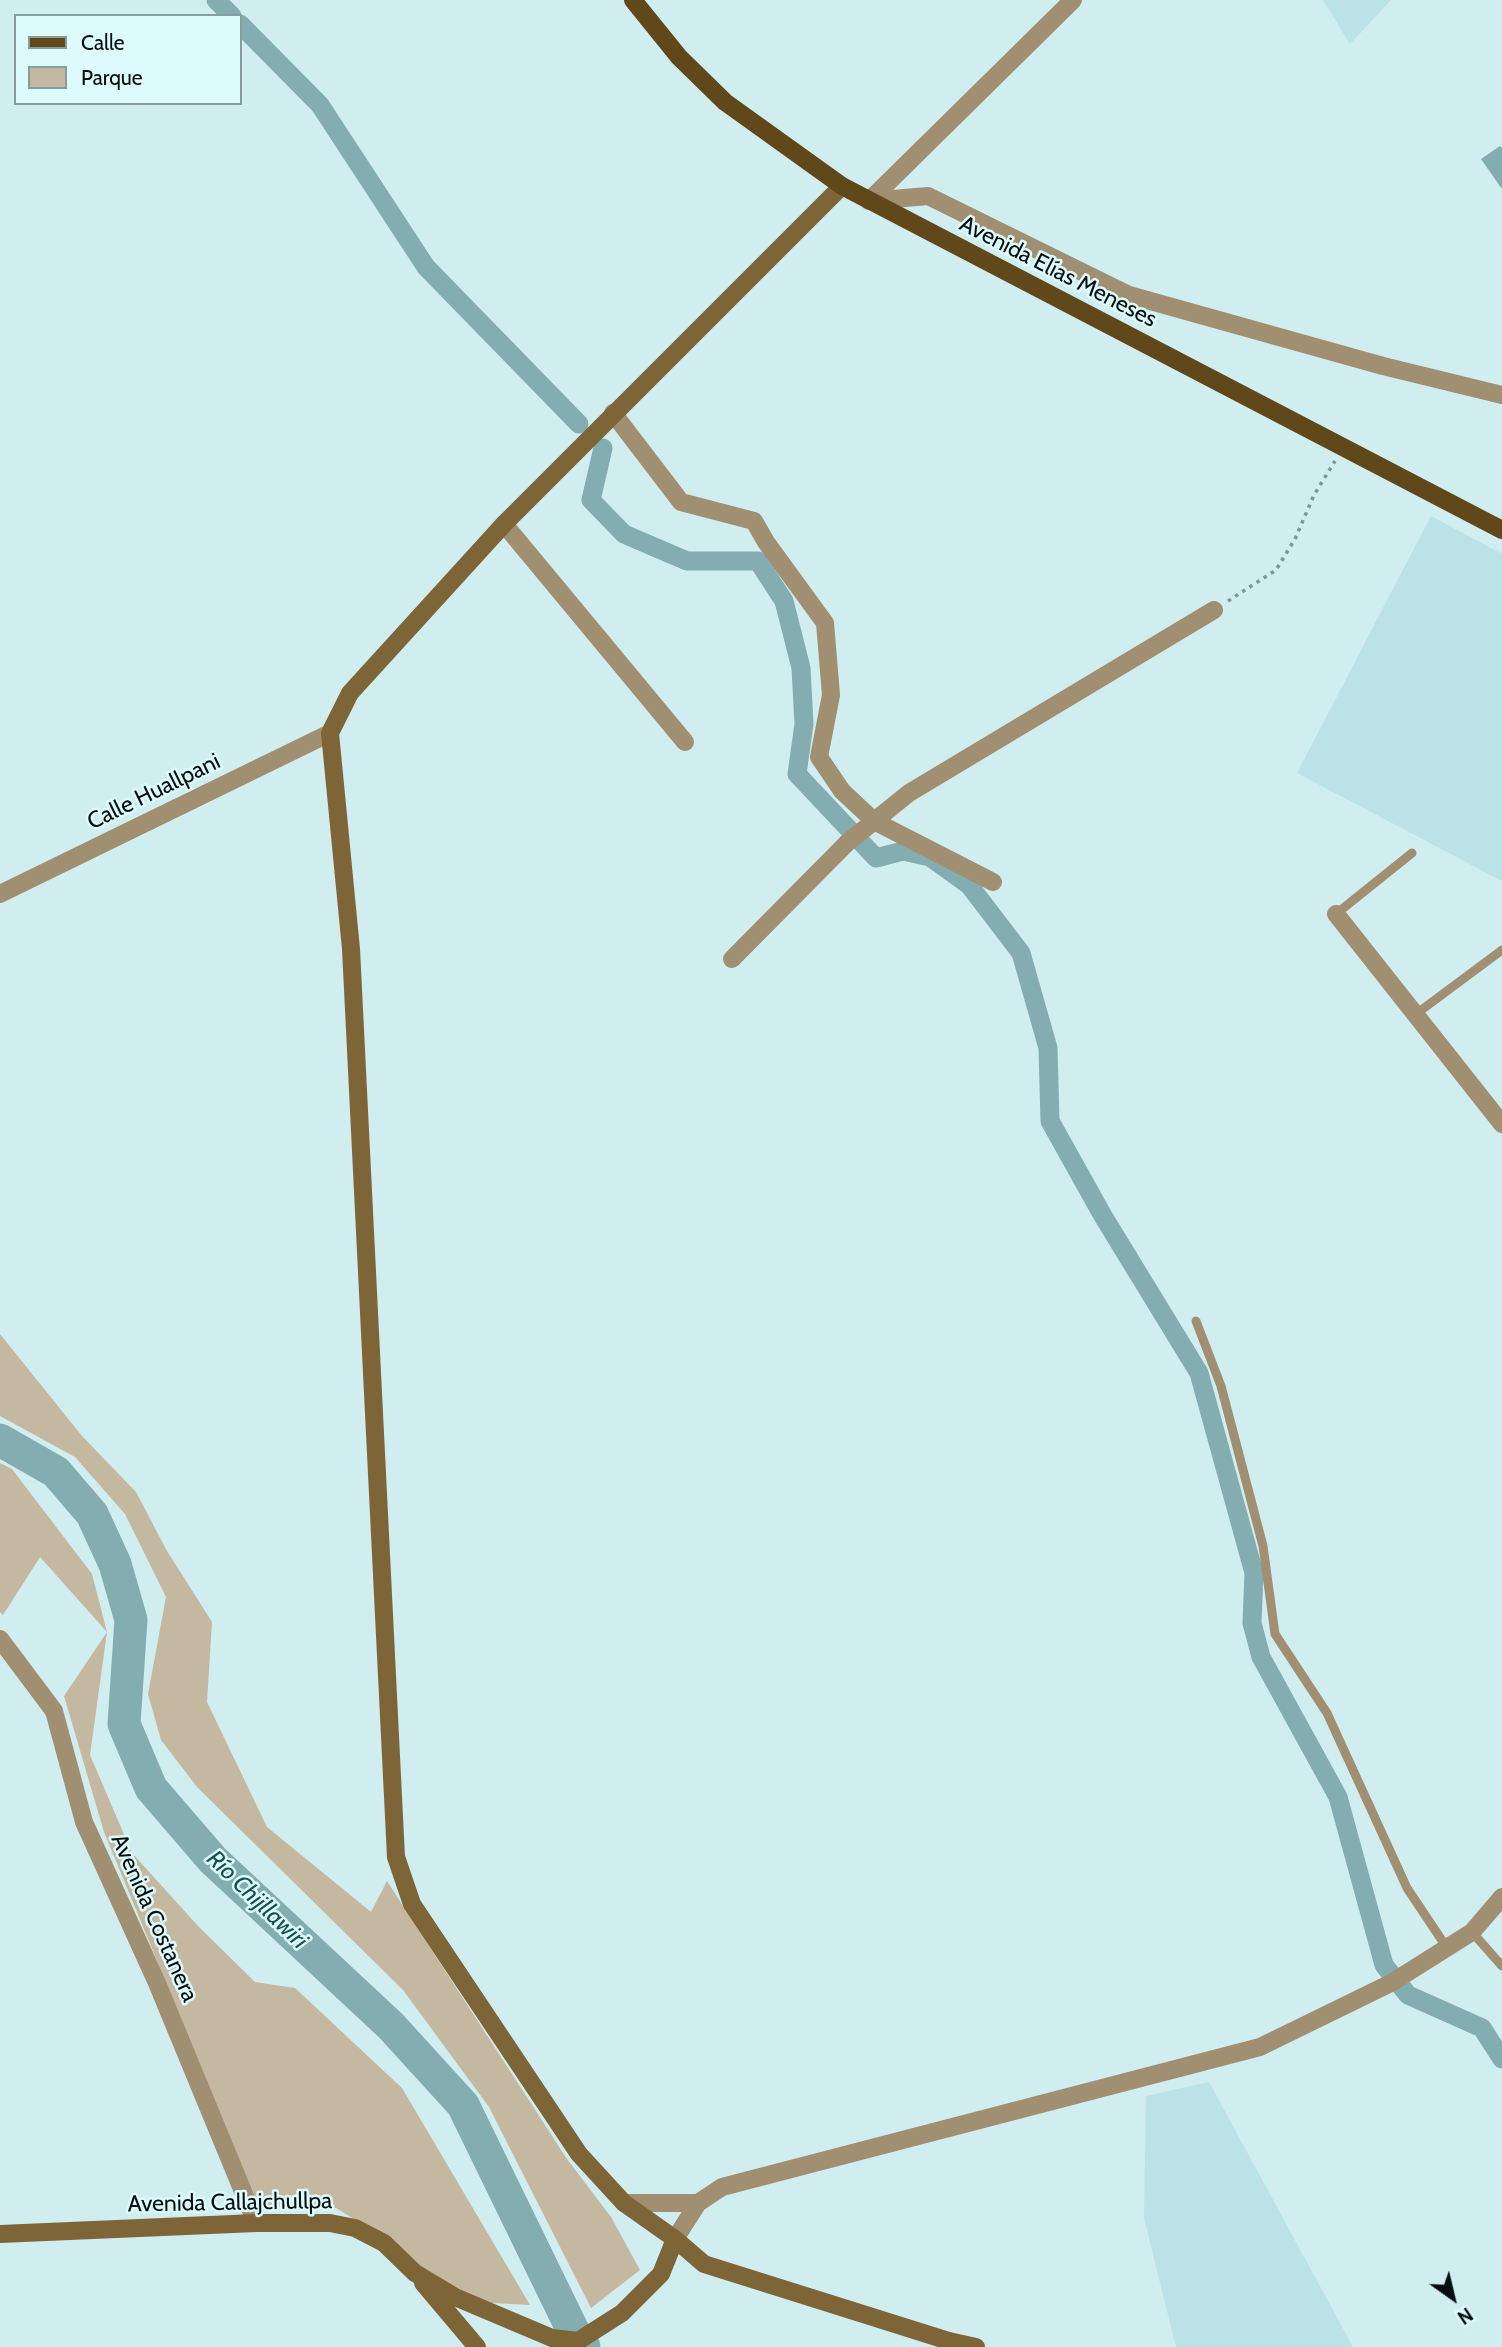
<!DOCTYPE html>
<meta charset="utf-8">
<style>
body{margin:0}
#map{position:relative;width:1502px;height:2347px;overflow:hidden;background:#d0edf0;font-family:Cabin,sans-serif}
canvas{display:block}
.legend{position:absolute;left:14px;top:14px;width:228px;height:91px;box-sizing:border-box;background:#ddfafd;border:2px solid #879c9e;margin:0;padding:9px 12px;list-style:none;font-size:21px;color:#050f10}
.legend li{display:flex;align-items:center;gap:14px;height:35px}
.legend b{width:35px;border:2px solid #879c9e}
.north{position:absolute;left:1418px;top:2263px;width:70px;height:70px;-webkit-text-stroke:5px #ddfafd;paint-order:stroke;rotate:146deg;font-size:19px;font-weight:700;line-height:28px;text-align:center;color:#050f10}
.north::after{content:'';display:block;margin:auto;width:24px;height:32px;background:#050f10;clip-path:polygon(50% 0,100% 100%,50% 72%,0 100%)}
</style>
<div id="map">
<canvas width="1502" height="2347"></canvas>
<ul class="legend">
<li><b style="height:9px;background:#60481a"></b>Calle</li>
<li><b style="height:19px;background:#c5b8a1"></b>Parque</li>
</ul>
<div class="north">N</div>
</div>
<script>
const ctx = document.querySelector('canvas').getContext('2d');
ctx.lineJoin = 'round';
function paint(path, color) { ctx.fillStyle = color; ctx.fill(path, 'evenodd'); }
function trace(path, color, width, dash) { ctx.strokeStyle = color; ctx.lineWidth = width; ctx.lineCap = dash ? 'butt' : 'round'; ctx.setLineDash(dash || []); ctx.stroke(path); }
function drawText(font, color, halo, rows, align = 'center') {
  ctx.font = font + ' Cabin,sans-serif'; ctx.lineWidth = 5; ctx.setLineDash([]); ctx.textBaseline = 'middle'; ctx.strokeStyle = halo; ctx.fillStyle = color; for (const [text, x, y, turn = 0] of rows) {
    ctx.save(); ctx.translate(x, y); ctx.rotate((+turn || 0) * Math.PI / 180); ctx.textAlign = isNaN(turn) ? turn : align; if (halo) ctx.strokeText(text, 0, 0); ctx.fillText(text, 0, 0); ctx.restore();
  }
}
const built = new Path2D(`
 M1323,0H1391L1350,44Z
 M1431,516L1502,554V881L1297,773Z
 M1209,2082L1353,2347H1176L1144,2218L1146,2096Z`);
const green = new Path2D(`
 M0,1334L82,1436L136,1492L167,1551L212,1622L207,1702L267,1827L371,1912L387,1881L567,2159L611,2217L640,2270L591,2308L489,2107L403,1990L197,1787L161,1740L148,1694L166,1597L125,1514L75,1457L0,1416Z
 M0,1463L12,1469L92,1574L107,1632L90,1755L132,1853L199,1927L255,1982L295,1988L402,2088L530,2305L454,2301L402,2249L336,2208L258,2206L104,1832L64,1696L107,1632L40,1557L3,1615L0,1612Z`);
const water = new Path2D(`
 M1500,146L1502,148V189L1481,159Z`);
const canal = new Path2D(`
 M216,0L232,16
 M240,24L320,105L426,267L579,424
 M603,448L591,500L624,534L687,561H758L784,601L801,668L804,724L797,774L876,858L903,851L930,857L969,885L1021,953L1048,1048L1050,1121L1103,1216L1199,1373L1254,1573L1252,1623L1261,1657L1338,1797L1384,1965L1408,1995L1482,2028L1502,2059`);
const river = new Path2D(`
 M0,1440L56,1472L92,1514L115,1564L131,1620L124,1724L151,1788L213,1860L391,2026L463,2105L578,2341L584,2347`);
const path = new Path2D(`
 M1228,601L1276,570L1295,539L1314,495L1335,461`);
const lane = new Path2D(`
 M1336,914L1412,853
 M1416,1014L1502,950
 M1196,1321L1221,1386L1263,1546L1275,1634L1327,1713L1407,1888L1447,1948
 M1472,1932L1502,1966`);
const street = new Path2D(`
 M869,201L928,196L1129,295L1383,366L1502,395
 M869,201L1073,0
 M613,413L681,502L754,521L766,542L825,623L831,695L819,757L842,791L874,821L993,882
 M504,524L685,742
 M0,894L330,733
 M1336,914L1502,1124
 M732,959L847,843L909,793L1214,610
 M0,1639L54,1711L84,1822L157,1983L256,2223
 M624,2203H698
 M675,2239L698,2203L722,2187L1260,2047L1391,1983L1472,1932L1502,1897`);
const secondary = new Path2D(`
 M842,186L504,524L350,693L330,733L351,949L396,1857L412,1904L579,2154L624,2203L675,2239L704,2264L949,2341L976,2347
 M0,2234L256,2223H330L355,2228L384,2243L415,2273L455,2297L552,2338L578,2341L622,2313L661,2274L675,2239
 M423,2283L477,2347`);
const primary = new Path2D(`
 M633,0L679,57L725,102L842,186L1502,530`);
const streetNames = [
 ["Avenida Elías Meneses",1058,272,27],
 ["Calle Huallpani",154,792,-26],
 ["Avenida Costanera",154,1918,66],
 ["Avenida Callajchullpa",230,2203,-1]
];
const waterNames = [
 ["Río Chijllawiri",257,1900,44]
];
paint(built, '#bbe2e6');
paint(green, '#c5b8a1');
paint(water, '#84adb1');
trace(canal, '#84adb1', 19);
trace(river, '#84adb1', 33);
trace(path, '#809598', 3.5, [3.5, 5]);
trace(lane, '#a08f71', 9);
trace(street, '#a08f71', 18);
trace(secondary, '#7e6537', 18);
trace(primary, '#60481a', 18);
drawText('23px', '#050f10', '#ddfafd', streetNames);
drawText('italic 24px', '#134f54', '#ddfafd', waterNames);
</script>
